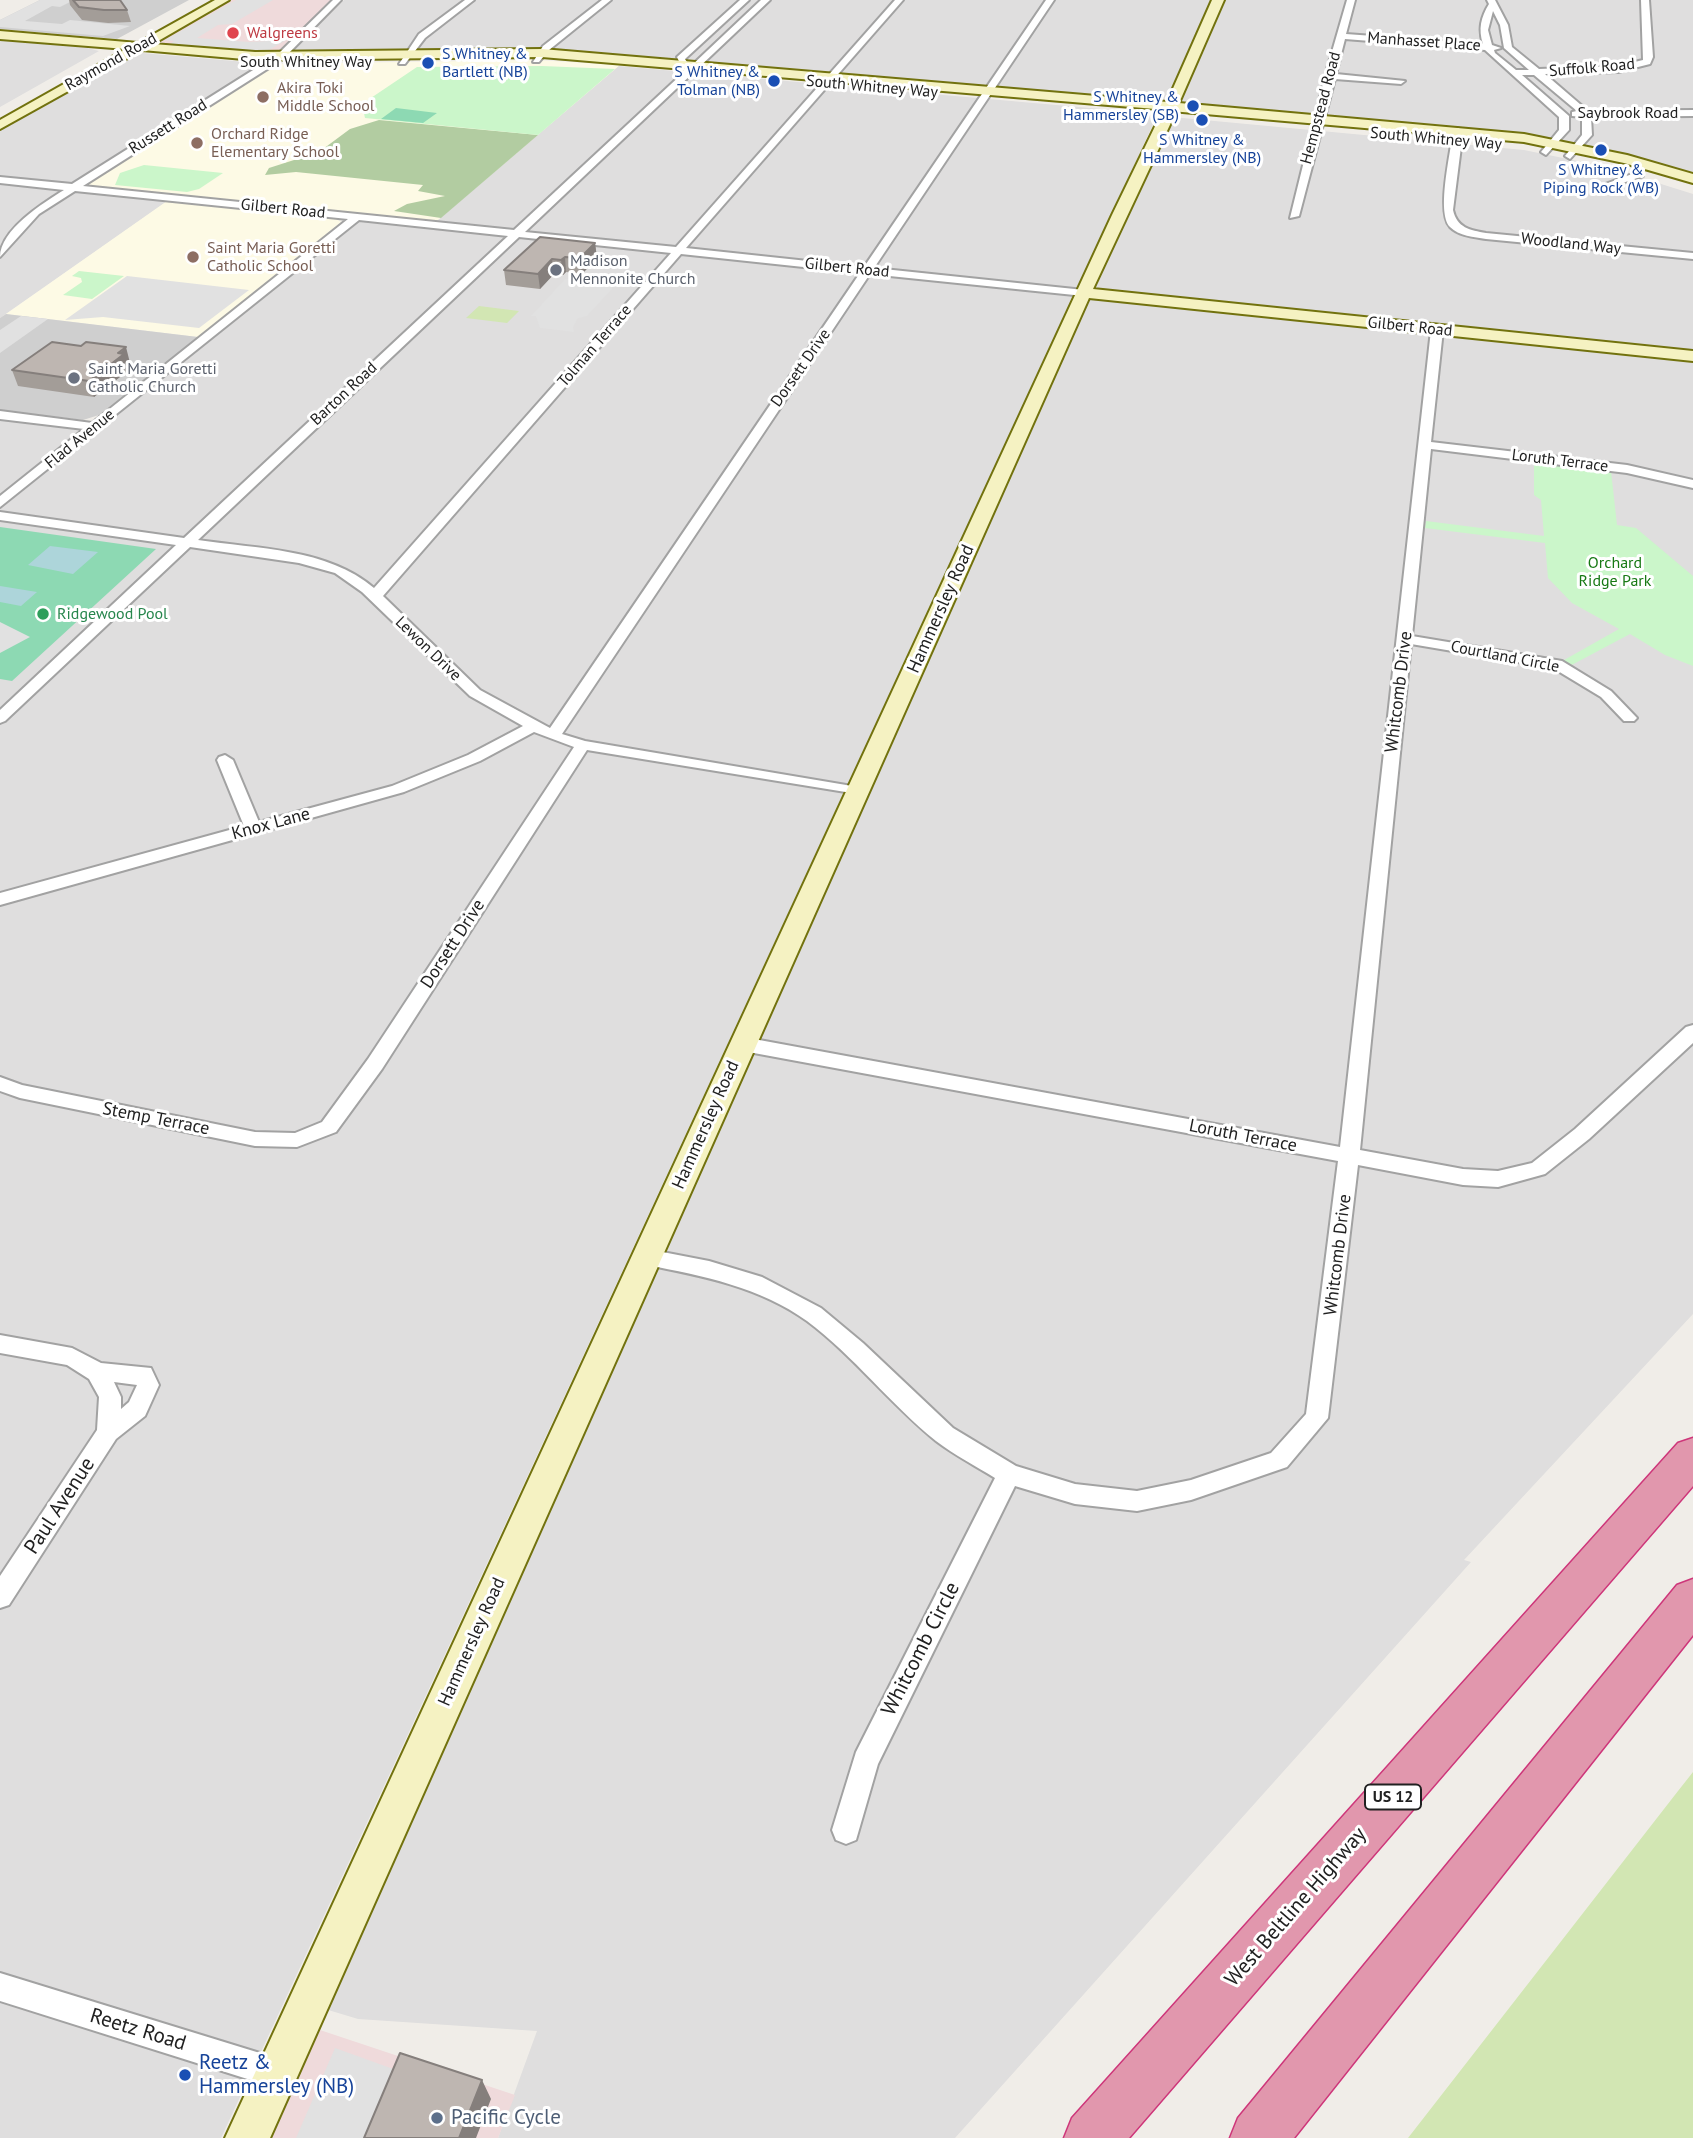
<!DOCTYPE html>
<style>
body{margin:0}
canvas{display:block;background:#f0ede8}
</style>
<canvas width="1693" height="2138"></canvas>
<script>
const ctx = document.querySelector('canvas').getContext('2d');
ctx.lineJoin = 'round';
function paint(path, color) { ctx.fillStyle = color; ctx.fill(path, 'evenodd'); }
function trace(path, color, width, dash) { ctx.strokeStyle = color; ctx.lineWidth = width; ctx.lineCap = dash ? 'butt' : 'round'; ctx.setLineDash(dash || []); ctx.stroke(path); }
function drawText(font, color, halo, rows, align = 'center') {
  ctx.font = font + ' "PT Sans",sans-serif'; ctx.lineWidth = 6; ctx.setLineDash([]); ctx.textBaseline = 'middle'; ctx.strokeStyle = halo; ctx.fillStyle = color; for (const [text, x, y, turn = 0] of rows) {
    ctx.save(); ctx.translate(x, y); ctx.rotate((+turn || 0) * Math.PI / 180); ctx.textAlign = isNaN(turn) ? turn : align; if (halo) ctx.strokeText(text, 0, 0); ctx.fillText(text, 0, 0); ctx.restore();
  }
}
const residential = new Path2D(`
 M344,0H1693V176L1544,140L630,57L292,52Z
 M0,38L87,48L99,51L0,107Z
 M130,52L268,64L172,198L0,318V125Z
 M618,66L1146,113L1156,118L221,2138H0V415L95,427L357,217L432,225Z
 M1172,117L1524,150L1607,167L1693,194V352L1091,288Z
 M1091,297L1693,359V1314L1464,1560L1471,1562L955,2138H498L537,2031L358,2019L325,2009L1087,299Z`);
const commercial = new Path2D(`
 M229,0H332L274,55L152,44Z
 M299,2023L515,2095L498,2138H247Z`);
const education = new Path2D(`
 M536,60L620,65L432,225L72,187L268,64Z
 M167,201L335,218L341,222L198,337L6,314Z`);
const religious = new Path2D(`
 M40,0H189L117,39L0,29V20Z
 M6,314L198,337L99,415L83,420L0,410V318Z`);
const grass = new Path2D(`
 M479,306L519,311L507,323L466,318Z
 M1693,1772V2138H1408L1678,1791Z`);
const forest = new Path2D(`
 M379,120L538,135L441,218L394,211L407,204L445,196L418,191L423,185L296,172L265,175L269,168L319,152L350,129Z`);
const park = new Path2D(`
 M542,66L615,69L538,135L365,118L362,104L417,67Z
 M144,165L223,173L199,189L187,192L115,185L120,173Z
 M79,271L124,276L92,299L63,295L82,282L81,278L72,276Z
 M1534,462L1611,471L1617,525L1636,528L1693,576V666L1665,655L1630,634L1566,668L1557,664L1619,629L1572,603L1548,578L1545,543L1425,528L1426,521L1544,536L1541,500L1534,495Z`);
const pitch = new Path2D(`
 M396,108L437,113L423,123L381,119Z
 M0,527L156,549L12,681L0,679Z`);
const parking = new Path2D(`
 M40,0H74L60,7L52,6L25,21L62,24L70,20L130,26L103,36L0,27V20Z
 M236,0H273L232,24L218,25L197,38L249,42L286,40L269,50L245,51L170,44L174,41L165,40Z
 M127,276L249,290L199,328L103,317L65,320Z
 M565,279L612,284V289L587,316L578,318L573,327L574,332L540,328L536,316H531Z
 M21,316L48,319L0,353V330Z
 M0,622L30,637L0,653Z
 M335,2048L407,2074L380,2138H296Z`);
const water = new Path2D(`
 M50,546L98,552L73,574L28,565Z
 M0,586L37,592L21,606L0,602Z`);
const street = new Path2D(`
 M333,0H341L283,59L83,186L514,230L684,72L677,57L740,0H749L685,59L690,67L761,0H770L525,232L676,247L895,0H903L686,248L864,267L1046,0H1054L874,268L1084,290L1090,293L1084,296L870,274L562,734L585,741L858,787L864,789V795L587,750L382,1069L336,1132L297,1147L255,1146L20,1098L0,1091V1077L22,1085L255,1132L295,1133L322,1122L368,1059L574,747L534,732L480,761L404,792L0,905V893L244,826L217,760L219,757L225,755L233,760L259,822L392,786L468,755L523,726L470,696L362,592L335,573L299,563L190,547L5,721L0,723V710L176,545L0,520V512L184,538L508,236L359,220L0,507V496L84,429L0,419V411L92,423L348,219L75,191L39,214L0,257C0,230 43,203 64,190L0,183V177L72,184L277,55ZM519,237L671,253L374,588C327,548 257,549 198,540ZM681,254L860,273L550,728L480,690L383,596Z
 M465,0H474L425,38L405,64H399L419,34Z
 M602,0H611L549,50L539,62H533L543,46Z
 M1347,0H1355L1346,34L1483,44C1478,29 1481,17 1489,4L1487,0H1495L1508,25L1512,47L1539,69L1618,66L1643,60L1641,0H1649L1653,57L1650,64L1618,72L1545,74L1588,111L1693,110V116L1591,117L1592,135L1570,159L1565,156L1582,135V117L1572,116V112L1577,111L1534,75H1522L1569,116V130L1546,155L1541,152L1559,130V117L1485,50L1345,39L1336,74L1405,81L1401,84L1335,79L1299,216L1290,218L1325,76ZM1493,11L1500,25L1504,48L1529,70H1516L1495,53L1494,50L1501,48L1492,45L1488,30Z
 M1458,128L1463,131L1453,210C1457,228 1470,230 1486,233L1693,253V259L1486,239C1474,237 1459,236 1450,227C1436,212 1451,152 1453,131Z
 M1640,171L1643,176L1605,189L1600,186Z
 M1437,327L1443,330L1431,442L1627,465L1693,480V488L1627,473L1431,449L1412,636L1562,661L1611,691L1637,718L1634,721H1624L1601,697L1553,668L1411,644L1360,1150L1463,1169L1498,1171L1532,1163L1575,1129L1686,1027L1693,1025V1043L1589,1139L1545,1174L1498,1187L1463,1185L1358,1165L1328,1418L1287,1467L1191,1500L1137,1511L1075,1504L1015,1486L878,1764L856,1840L846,1844L836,1840L832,1830L856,1752L995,1478C976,1466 954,1455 936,1441C890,1404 854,1356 807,1321C760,1287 703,1276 647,1265L639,1263L636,1257L639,1251L647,1249L709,1261L762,1277L821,1308L863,1343L953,1428L1016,1466L1075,1484L1137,1491L1191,1480L1271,1453L1306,1414L1338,1161L743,1051L734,1044L743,1037L1340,1147L1431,330Z
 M0,1335L72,1348L101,1363L151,1368L159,1385L145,1416L116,1439L9,1605L0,1608V1576L97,1430L99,1397L89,1379L67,1365L0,1353ZM114,1382L137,1385L129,1402L121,1409V1397Z
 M0,1973L276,2058L287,2062L291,2073L287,2084L276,2088L0,2001Z`);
const secondary = new Path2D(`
 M215,0H229L153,44L255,52L542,49L1167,102L1212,0H1224L1179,103L1524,134L1627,155L1693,174V183L1624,163L1524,142L1171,111L1175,114L1093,289L1693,351V361L1089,298L270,2138H225L1112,215L1161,114L1167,110L542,57L255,60L142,50L0,129V120L126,49L0,39V31L138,43Z`);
const highway = new Path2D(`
 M1693,1438V1486L1129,2138H1064L1072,2118L1678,1443Z
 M1693,1579V1635L1294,2138H1230L1238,2118L1622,1652L1677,1585Z`);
const wall = new Path2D(`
 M69,0H120L127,10L131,22L108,23L82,20L70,5Z
 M595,243L597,258L582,274L566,272L563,275L554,274L540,289L506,285L504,270Z
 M130,363L128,365L129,370L94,397L18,386L12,370Z`);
const shadedWall = new Path2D(`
 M595,243L597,258L582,274L580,258Z
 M565,257L566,272L563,275L561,260Z
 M552,259L554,274L540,289L538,274Z
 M126,347L130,363L128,365L129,370L94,397L89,381Z
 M482,2080L491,2099L476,2138H459Z`);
const building = new Path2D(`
 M73,0H120L127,10H104L79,7Z
 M540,237L595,243L580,258L565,257L561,260L552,259L538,274L504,270Z
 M52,342L81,346L86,342L126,347L118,353L124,354L89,381L12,370Z
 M400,2053L482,2080L459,2138H364Z`);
const markers = [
 [233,33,7,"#e0444e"],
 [428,63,7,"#1a4fb4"],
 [774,81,7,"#1a4fb4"],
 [263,97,7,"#8d6e63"],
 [1193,106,7,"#1a4fb4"],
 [1202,120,7,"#1a4fb4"],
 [197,143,7,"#8d6e63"],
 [1601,150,7,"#1a4fb4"],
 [193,257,7,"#8d6e63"],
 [556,270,7,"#6b7280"],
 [74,378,7,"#6b7280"],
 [43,614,7,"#2e9e5b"],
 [185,2075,7,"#1a4fb4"],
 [437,2118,7,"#5c6f8a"]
];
const farHealthnames = [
 ["Walgreens",247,33]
];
const farStreetnames = [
 ["Manhasset Place",1424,42,4],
 ["Raymond Road",111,62,-29],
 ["South Whitney Way",306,62],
 ["Suffolk Road",1592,68,-5],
 ["South Whitney Way",872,87,5],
 ["Hempstead Road",1321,108,-75],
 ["Saybrook Road",1628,113],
 ["Russett Road",168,127,-32],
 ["South Whitney Way",1436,139,5],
 ["Gilbert Road",283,209,6],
 ["Woodland Way",1571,244,6],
 ["Gilbert Road",847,268,6],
 ["Gilbert Road",1410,327,6],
 ["Tolman Terrace",595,346,-49],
 ["Dorsett Drive",801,368,-55],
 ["Barton Road",344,394,-43],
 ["Flad Avenue",80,439,-39],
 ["Loruth Terrace",1560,461,7],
 ["Lewon Drive",428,649,44],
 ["Courtland Circle",1505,657,11]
];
const farTransitnames = [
 ["S Whitney &",442,54,"left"],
 ["Bartlett (NB)",442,72,"left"],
 ["S Whitney &",760,72],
 ["Tolman (NB)",760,90],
 ["S Whitney &",1179,97],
 ["Hammersley (SB)",1179,115],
 ["S Whitney &",1202,140,"center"],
 ["Hammersley (NB)",1202,158,"center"],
 ["S Whitney &",1601,170,"center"],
 ["Piping Rock (WB)",1601,188,"center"]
];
const farEducationnames = [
 ["Akira Toki",277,88],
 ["Middle School",277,106],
 ["Orchard Ridge",211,134],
 ["Elementary School",211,152],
 ["Saint Maria Goretti",207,248],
 ["Catholic School",207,266]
];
const farWorshipnames = [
 ["Madison",570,261],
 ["Mennonite Church",570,279],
 ["Saint Maria Goretti",88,369],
 ["Catholic Church",88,387]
];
const farParknames = [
 ["Orchard",1615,563],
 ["Ridge Park",1615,581]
];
const farLeisurenames = [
 ["Ridgewood Pool",57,614]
];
const shields = [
 [1393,1797,56]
];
const shieldNames = [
 ["US 12",1393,1797]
];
const streetNames = [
 ["Hammersley Road",941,609,-66],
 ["Whitcomb Drive",1399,692,-83],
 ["Knox Lane",271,824,-15],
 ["Dorsett Drive",453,944,-57],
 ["Stemp Terrace",156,1119,11],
 ["Hammersley Road",706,1125,-66],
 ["Loruth Terrace",1243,1136,11],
 ["Whitcomb Drive",1338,1255,-83],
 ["Hammersley Road",472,1642,-66]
];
const nearStreetnames = [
 ["Paul Avenue",60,1506,-57],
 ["Whitcomb Circle",921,1649,-63],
 ["West Beltline Highway",1296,1907,-49],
 ["Reetz Road",138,2030,17]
];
const nearTransitnames = [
 ["Reetz &",199,2063],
 ["Hammersley (NB)",199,2087]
];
const nearServicenames = [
 ["Pacific Cycle",451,2118]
];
paint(residential, '#dfdede');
paint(commercial, '#efdadb');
paint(education, '#fdfae5');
paint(religious, '#cfcfcf');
paint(grass, '#d2e6b3');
paint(forest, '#b2cca1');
paint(park, '#cbf6ca');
paint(pitch, '#8dd9b3');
paint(parking, '#e1e1e1');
paint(water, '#add5da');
trace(street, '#a2a2a2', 4);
trace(secondary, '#72720e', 4);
trace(highway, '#ce367a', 3);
paint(street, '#fff');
paint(secondary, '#f5f2c2');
paint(highway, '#e197ad');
paint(wall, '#a39d98');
paint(shadedWall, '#857f7c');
paint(building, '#beb6b1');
trace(building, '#857f7c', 2);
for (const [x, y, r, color] of markers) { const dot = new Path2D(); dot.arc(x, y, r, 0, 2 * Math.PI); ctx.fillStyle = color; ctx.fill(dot); trace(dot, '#fff', 2.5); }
drawText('16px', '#be3a42', '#fff', farHealthnames, 'left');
drawText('16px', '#212121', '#fff', farStreetnames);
drawText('16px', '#164399', '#fff', farTransitnames, 'right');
drawText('16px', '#785e54', '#fff', farEducationnames, 'left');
drawText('16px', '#5b616d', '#fff', farWorshipnames, 'left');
drawText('16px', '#187915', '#fff', farParknames);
drawText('16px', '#27864d', '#fff', farLeisurenames, 'left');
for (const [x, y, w] of shields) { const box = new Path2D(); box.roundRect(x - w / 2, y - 12.5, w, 25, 5); ctx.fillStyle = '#fff'; ctx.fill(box); trace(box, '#212121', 2); }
drawText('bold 16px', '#212121', null, shieldNames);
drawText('18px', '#212121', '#fff', streetNames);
drawText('21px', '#212121', '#fff', nearStreetnames);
drawText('21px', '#164399', '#fff', nearTransitnames, 'left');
drawText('21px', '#4e5e75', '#fff', nearServicenames, 'left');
</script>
